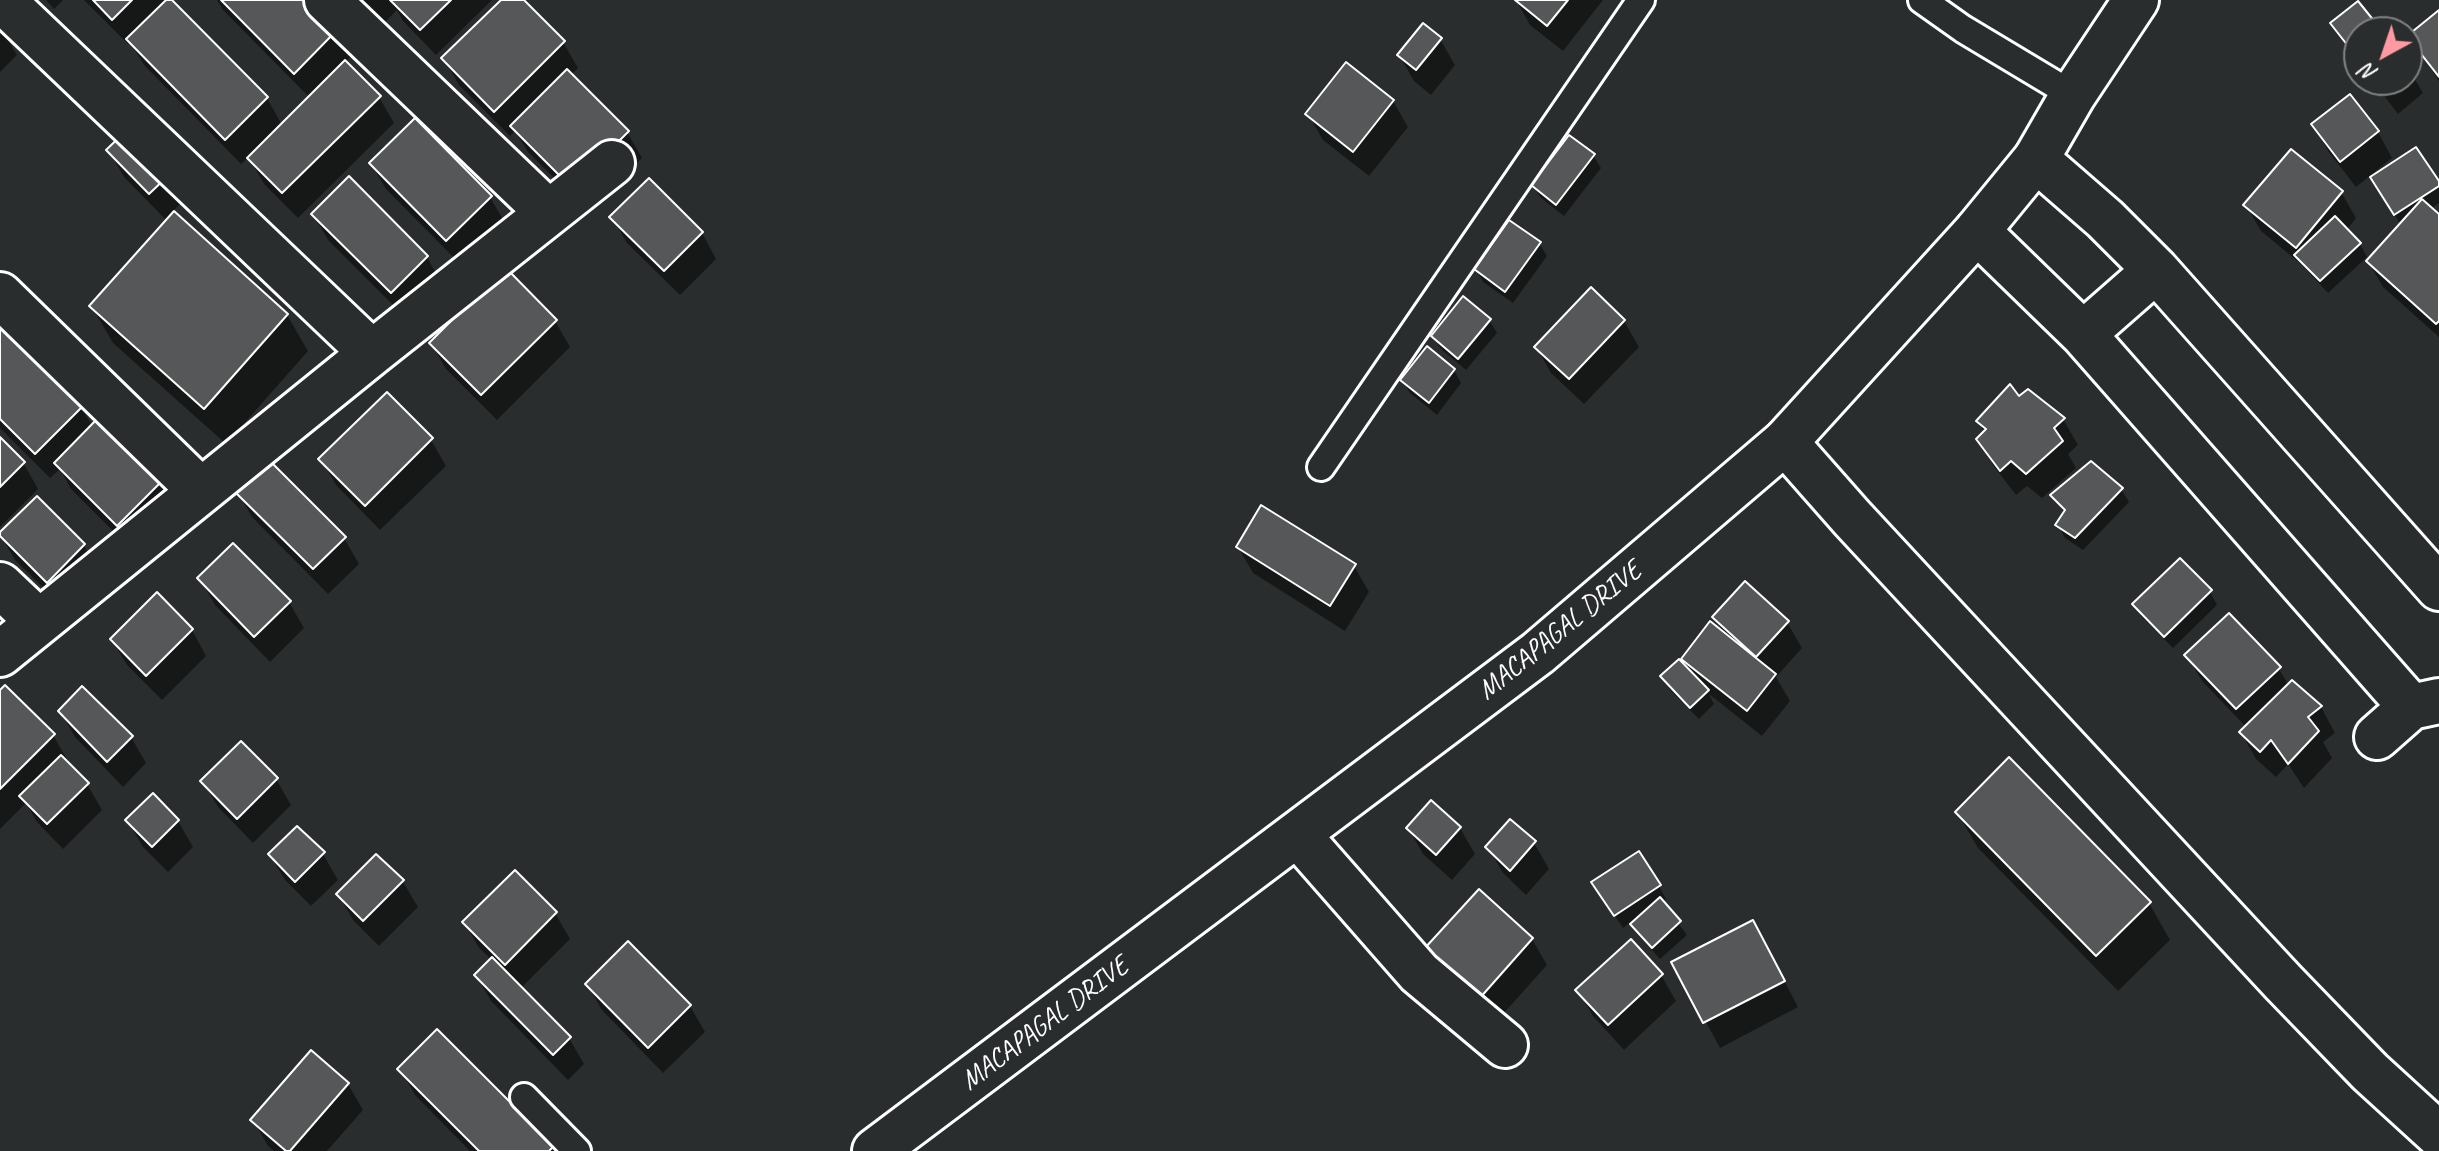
<!DOCTYPE html>
<style>
body{margin:0}
#map{position:relative;width:2439px;height:1151px;overflow:hidden;background:#2a2d2e;font-family:Caveat,sans-serif}
canvas{display:block}
.north{position:absolute;left:2343px;top:16px;width:80px;height:80px;box-sizing:border-box;background:#2a2d2e;border:2px solid #7f8182;border-radius:50%;rotate:220deg;font-size:22px;font-weight:700;line-height:32px;text-align:center;color:#fff}
.north::after{content:'';display:block;margin:auto;width:28px;height:36px;background:#ff9aa2;clip-path:polygon(50% 0,100% 100%,50% 72%,0 100%)}
</style>
<div id="map">
<canvas width="2439" height="1151"></canvas>
<div class="north">N</div>
</div>
<script>
const ctx = document.querySelector('canvas').getContext('2d');
ctx.lineJoin = 'round';
function paint(path, color) { ctx.fillStyle = color; ctx.fill(path, 'evenodd'); }
function trace(path, color, width, dash) { ctx.strokeStyle = color; ctx.lineWidth = width; ctx.lineCap = dash ? 'butt' : 'round'; ctx.setLineDash(dash || []); ctx.stroke(path); }
function drawText(font, color, halo, rows, align = 'center') {
  ctx.font = font + ' Caveat,sans-serif'; ctx.lineWidth = 6; ctx.setLineDash([]); ctx.textBaseline = 'middle'; ctx.strokeStyle = halo; ctx.fillStyle = color; for (const [text, x, y, turn = 0] of rows) {
    ctx.save(); ctx.translate(x, y); ctx.rotate((+turn || 0) * Math.PI / 180); ctx.textAlign = isNaN(turn) ? turn : align; if (halo) ctx.strokeText(text, 0, 0); ctx.fillText(text, 0, 0); ctx.restore();
  }
}
const shadow = new Path2D(`
 M46,0H63L54,9Z
 M84,0H173L171,2L267,98L282,125L310,98L223,10L217,0H309L338,29L352,55L345,63L379,97L394,123L298,218L264,184L249,157L241,164L144,65L130,42L128,44Z
 M355,0H492L436,55L403,21L397,10L381,26Z
 M504,0H521L563,42L578,68L571,75L627,132L642,158L588,212L528,152L515,131L510,136L459,85L444,59Z
 M1516,0H1603L1563,51L1530,25Z
 M2439,13V81L2409,36Z
 M2333,23L2381,32H2359V64Z
 M0,27L17,55L0,72Z
 M1440,39L1455,65L1431,95L1414,81L1399,55Z
 M2407,66L2423,93L2398,114L2372,80H2407Z
 M1393,101L1408,127L1369,176L1323,140L1308,114Z
 M2314,125L2378,132L2392,158L2356,187L2328,151Z
 M128,132L184,200L172,212L287,315L308,351L226,444L113,343L92,307L167,221L124,177L109,151Z
 M1593,155L1601,168L1564,216L1541,198L1533,186Z
 M371,164L490,197L505,223L462,266L386,189Z
 M649,181L702,233L716,259L680,295L627,243L612,217Z
 M2439,185V203L2430,209L2439,217V337L2383,287L2368,261L2401,225L2380,191Z
 M2341,192L2356,218L2346,231L2360,244L2367,257L2328,293L2302,265L2261,231L2246,205Z
 M313,214L427,257L441,283L406,318L328,240Z
 M1539,243L1547,256L1513,303L1483,282L1476,269Z
 M1489,320L1497,333L1466,370L1441,349L1433,336Z
 M555,321L570,347L497,420L446,369L431,343Z
 M1624,321L1639,347L1584,404L1551,373L1536,347Z
 M0,325L81,407L93,427L160,482L175,508L133,551L71,489L60,469L50,478L0,428Z
 M1454,370L1461,383L1437,415L1410,393L1403,381Z
 M2019,399L2063,419L2078,445L2068,454L2076,468L2042,498L2027,486L2016,495L1993,465L1978,439L1985,433L1978,421Z
 M0,440L24,464L38,489L0,527Z
 M431,440L446,466L380,530L336,485L321,459Z
 M2121,489L2129,502L2083,550L2065,538L2058,525L2065,513L2052,495Z
 M237,491L344,538L359,564L328,594L252,517Z
 M37,499L84,546L98,571L63,607L15,560L0,534Z
 M1238,547L1354,566L1369,592L1345,631L1253,573Z
 M200,579L289,602L304,628L270,662L215,605Z
 M2210,592L2217,605L2173,648L2142,617L2135,604Z
 M1715,618L1787,622L1802,648L1776,677L1790,701L1762,736L1709,694L1714,704L1699,719L1670,690L1663,677L1689,671L1683,659L1725,635Z
 M192,630L206,656L162,700L127,665L112,640Z
 M2187,655L2279,669L2289,686L2321,707L2335,733L2323,742L2332,758L2304,788L2288,764L2276,777L2256,759L2241,733L2247,728L2202,681Z
 M0,692L53,735L68,761L66,763L87,784L102,810L63,849L37,822L26,803L0,829Z
 M60,711L131,737L146,763L123,787L75,737Z
 M276,779L291,805L253,843L218,807L203,782Z
 M153,796L178,821L193,847L168,872L143,847L128,821Z
 M1957,812L2149,903L2170,940L2118,991L1978,848Z
 M1408,828H1460L1475,854L1452,880L1423,854Z
 M1534,843L1549,869L1526,895L1503,873L1488,847Z
 M323,854L338,880L311,906L285,880L270,855Z
 M376,856L403,882L418,907L379,946L353,920L338,894Z
 M1659,886L1666,899L1662,902L1687,935L1660,959L1640,937L1631,922L1623,928L1601,895Z
 M555,913L570,939L520,989L569,1038L584,1064L568,1080L491,1001L476,975L492,960L479,948L464,922Z
 M1532,939L1547,965L1495,1023L1442,975Z
 M1767,948L1798,1007L1720,1048L1674,963Z
 M1661,975L1676,1001L1624,1050L1593,1016L1578,990Z
 M587,984L690,1006L705,1032L663,1073L602,1010Z
 M400,1069L552,1147L554,1151H470L415,1095Z
 M348,1084L363,1110L327,1151H274L268,1146L253,1120Z`);
const building = new Path2D(`
 M93,0H132L112,20Z
 M166,0H172L268,97L225,140L126,39Z
 M221,0H312L339,28L294,74Z
 M390,0H451L420,30Z
 M501,0H524L565,41L494,112L441,58Z
 M1515,0H1568L1547,26Z
 M2358,1L2383,32H2359V60L2330,23Z
 M2439,10V77L2407,36Z
 M1423,23L1442,38L1416,70L1397,55Z
 M345,60L381,96L282,193L247,158Z
 M1346,62L1394,100L1353,152L1305,114Z
 M567,69L629,131L572,188L510,126Z
 M2374,80H2393L2381,89Z
 M2350,94L2379,131L2340,162L2311,124Z
 M415,118L492,196L446,241L369,163Z
 M128,129L171,173L149,194L106,150Z
 M1569,135L1595,154L1556,205L1531,185Z
 M2416,147L2439,181V186L2394,215L2370,177Z
 M2291,149L2343,191L2296,248L2243,205Z
 M349,176L428,256L391,293L311,214Z
 M649,178L703,232L664,271L609,217Z
 M2422,199L2439,214V321L2436,324L2366,261Z
 M174,211L288,314L204,409L89,306Z
 M2335,216L2361,243L2320,281L2294,255Z
 M1509,220L1541,242L1505,292L1474,269Z
 M505,267L557,320L481,395L429,343Z
 M1591,287L1625,320L1569,379L1534,347Z
 M1463,296L1491,319L1458,359L1431,336Z
 M0,323L83,406L35,454L0,419Z
 M1427,346L1455,369L1429,403L1400,380Z
 M2010,384L2019,396L2028,389L2065,418L2054,428L2063,441L2026,474L2011,461L2000,471L1976,439L1986,429L1976,421Z
 M387,392L433,438L365,506L318,459Z
 M99,417L162,481L117,526L54,463Z
 M0,437L25,462L0,487Z
 M267,458L346,537L313,569L234,491Z
 M2091,461L2123,488L2075,538L2055,525L2065,510L2050,495Z
 M37,496L85,544L47,583L0,536V532Z
 M1261,505L1356,564L1330,606L1236,547Z
 M233,543L291,601L254,637L197,578Z
 M2180,558L2212,590L2164,637L2132,604Z
 M1745,581L1789,621L1756,657L1712,617Z
 M157,592L193,629L146,676L110,639Z
 M2229,613L2281,667L2236,709L2184,655Z
 M1710,621L1776,674L1747,711L1681,659Z
 M1679,659L1709,690L1690,708L1660,676Z
 M2292,680L2322,706L2308,717L2319,731L2288,764L2271,740L2260,752L2239,732Z
 M5,685L55,734L0,789V690Z
 M82,686L133,736L107,762L58,711Z
 M241,741L278,778L237,819L200,781Z
 M61,755L89,783L47,824L19,796Z
 M2009,757L2151,902L2096,956L1955,812Z
 M153,793L179,820L152,847L125,820Z
 M1431,800L1461,827L1436,855L1406,828Z
 M1510,819L1536,841L1510,871L1485,847Z
 M297,826L325,852L295,882L268,854Z
 M1639,851L1661,885L1614,916L1591,882Z
 M376,854L404,880L363,921L336,894Z
 M515,870L557,912L505,965L462,922Z
 M1479,889L1533,938L1479,999L1424,949Z
 M1660,897L1681,921L1652,948L1630,924Z
 M1753,920L1785,981L1703,1023L1671,962Z
 M1631,939L1663,974L1608,1025L1575,990Z
 M628,941L691,1005L648,1048L585,984Z
 M492,957L571,1037L553,1055L474,975Z
 M437,1029L554,1146L549,1151H479L397,1069Z
 M311,1050L349,1083L290,1151H286L250,1120Z`);
const lane = new Path2D(`
 M1922,0L1963,29L2073,95
 M1321,467L1641,0
 M524,1097L577,1151`);
const street = new Path2D(`
 M2,0L372,353
 M327,0L549,213
 M2036,159L2105,219L2156,270L2439,588
 M1977,231L2083,334L2411,707
 M0,295L201,491
 M2083,334L2156,270
 M1785,442L1852,518L2283,982L2370,1072L2439,1135
 M0,585L39,622
 M0,654L372,353L612,163
 M2377,737L2411,707L2439,701
 M1298,835L1419,973L1505,1045`);
const secondary = new Path2D(`
 M875,1151L1538,653L1785,442L1977,231L2036,159L2073,95L2136,0`);
const streetNames = [
 ["MACAPAGAL DRIVE",1560,631,-39],
 ["MACAPAGAL DRIVE",1045,1024,-37]
];
paint(shadow, '#0007');
paint(building, '#555758');
trace(building, '#fff', 2);
trace(lane, '#fff', 32);
trace(street, '#fff', 50);
trace(secondary, '#fff', 50);
trace(lane, '#2a2d2e', 26);
trace(street, '#2a2d2e', 44);
trace(secondary, '#2a2d2e', 44);
drawText('28px', '#fff', '#2a2d2e', streetNames);
</script>
